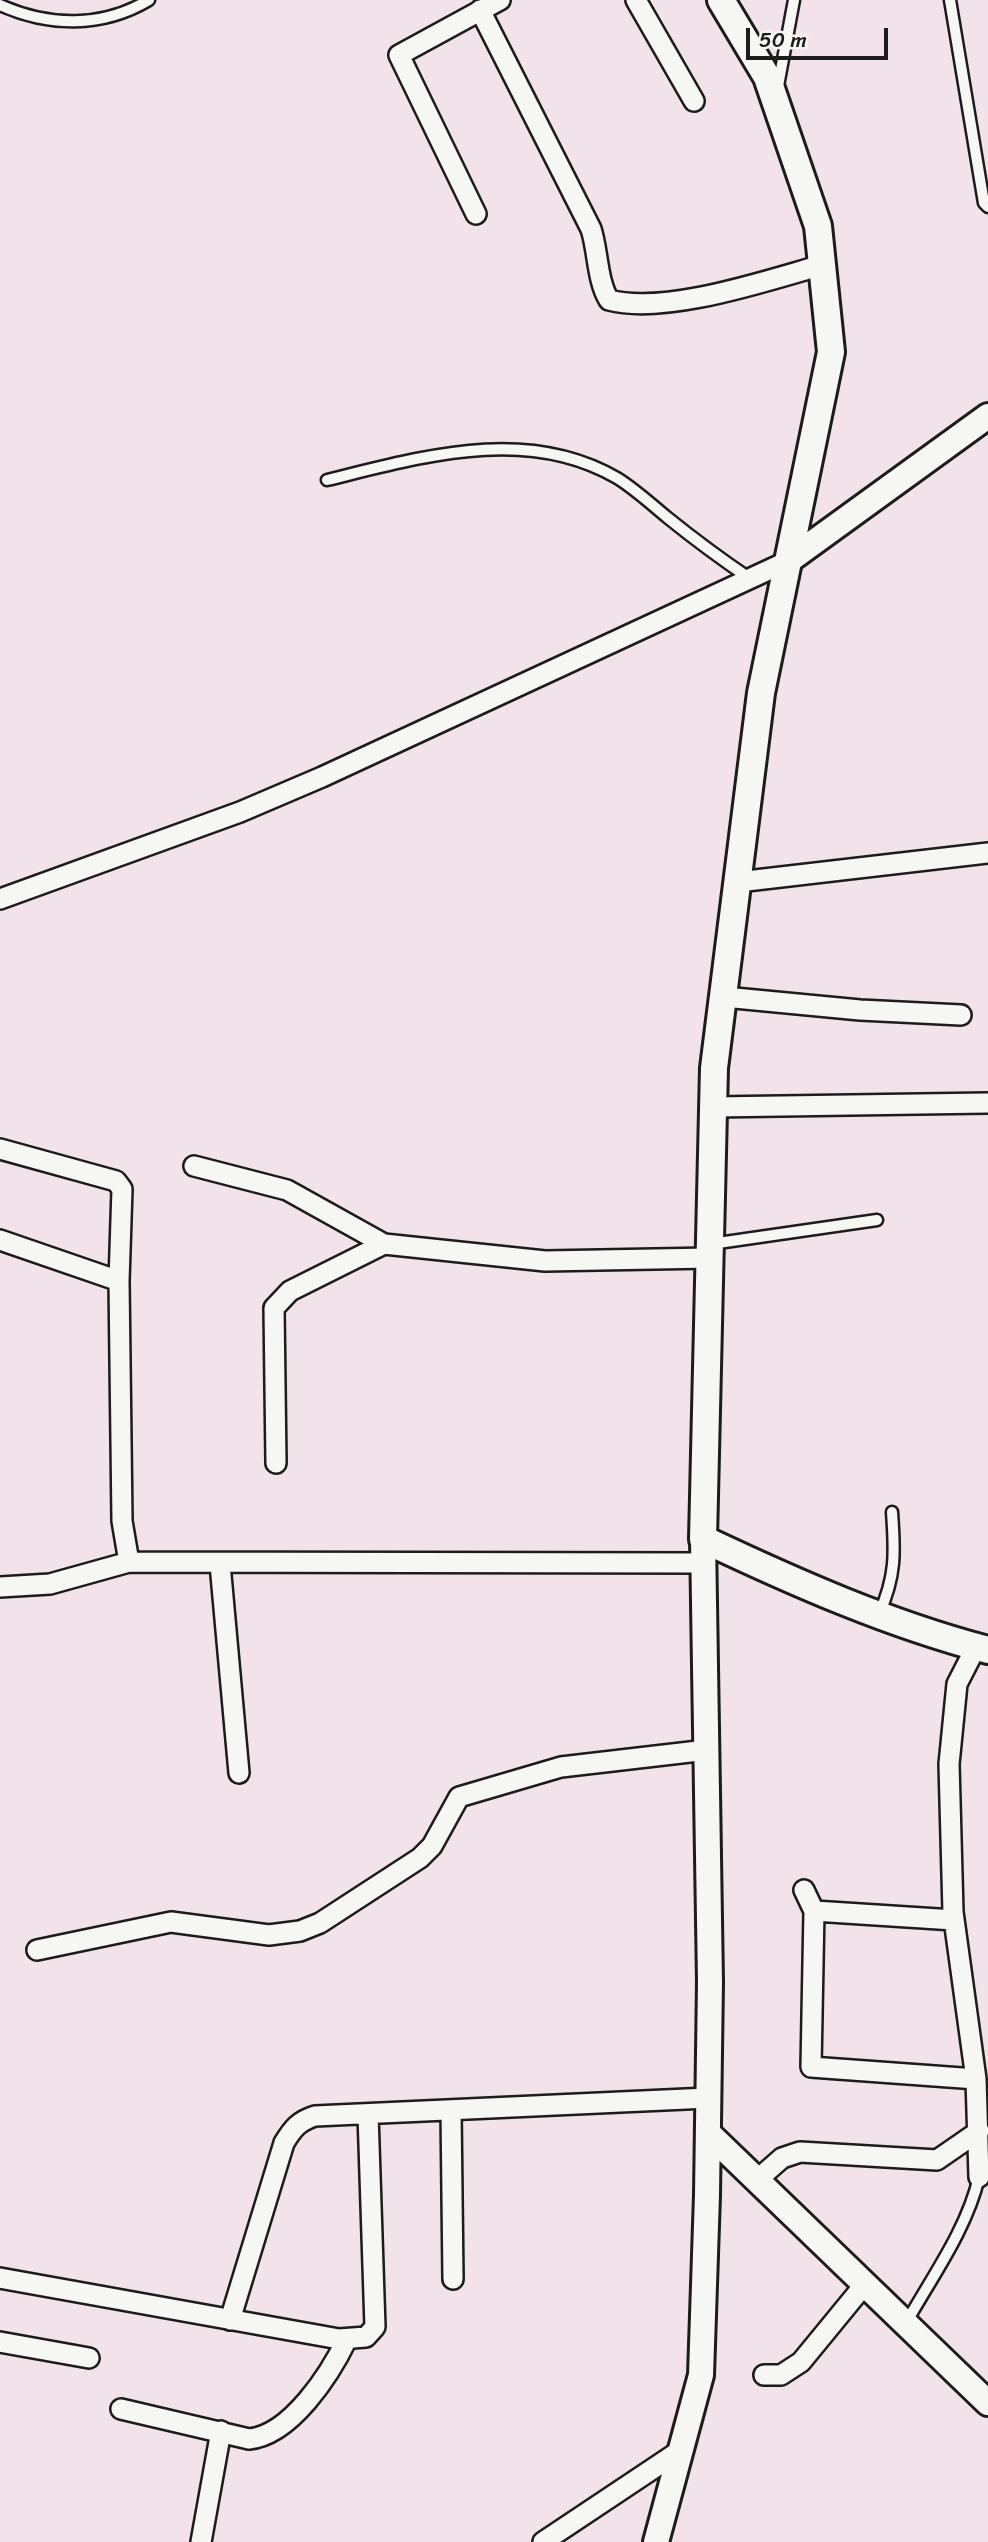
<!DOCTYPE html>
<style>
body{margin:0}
#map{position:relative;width:988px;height:2542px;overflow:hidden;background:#f2e3ea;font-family:Sriracha,sans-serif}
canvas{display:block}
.scale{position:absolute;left:746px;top:28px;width:142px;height:32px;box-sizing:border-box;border:4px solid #1c1c1c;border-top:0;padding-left:9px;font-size:21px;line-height:24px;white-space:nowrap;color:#1c1c1c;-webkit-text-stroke:5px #f6f6f2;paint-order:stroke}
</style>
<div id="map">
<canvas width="988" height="2542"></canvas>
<div class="scale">50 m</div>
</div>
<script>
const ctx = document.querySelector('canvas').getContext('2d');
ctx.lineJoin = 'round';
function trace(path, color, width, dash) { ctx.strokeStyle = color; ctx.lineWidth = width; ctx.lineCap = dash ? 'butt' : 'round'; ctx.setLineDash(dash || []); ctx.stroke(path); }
const service = new Path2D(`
 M950,0L984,203L988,207
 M0,5C49,27 102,28 149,0
 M778,86L794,0
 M327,480C422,457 526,425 617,478C635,489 652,505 668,518C694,539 721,559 749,578
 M711,1244L877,1220
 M879,1614C896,1576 895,1553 892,1512
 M906,2323C932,2277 967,2229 979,2177`);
const minor = new Path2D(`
 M636,0L694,101
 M480,10L591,229C598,250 597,281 609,300C665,315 765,281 822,265
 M476,214L399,55L500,0
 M738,882L988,853
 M0,899L240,812L322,777L788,561
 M724,997L860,1010L961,1015
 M713,1107L988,1103
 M0,1149L116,1181L122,1189L119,1281L122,1521L129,1562L704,1563
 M194,1166L287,1190L384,1244L545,1261L710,1258
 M0,1240L119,1281
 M276,1463L274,1308L290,1291L384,1244
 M220,1564L239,1773
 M0,1587L50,1584L129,1562
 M976,1647L957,1684L949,1764L953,1912L976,2079L979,2177
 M804,1890L814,1911
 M954,1920L814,1911L811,2067L976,2079
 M37,1950L171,1922L269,1935L300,1931L320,1923L420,1858L432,1846L459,1797L561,1767L707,1750
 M451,2110L453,2279
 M757,2180L782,2158L800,2152L937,2160L979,2131
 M0,2278L339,2339L366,2337L375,2327L368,2114
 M230,2320L284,2143C293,2128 299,2121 315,2116L708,2098
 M0,2342L89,2358
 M764,2375H781L801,2362L865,2284
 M121,2409L249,2439C291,2435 330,2374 347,2339
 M201,2542L221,2431
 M543,2542L681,2450`);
const tertiary = new Path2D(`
 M788,561L988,416
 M708,2133L988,2403
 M656,2542L701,2375L707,2195L710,1982L703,1539`);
const secondary = new Path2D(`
 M721,0L767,77L818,226L831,352L761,693L714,1068L703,1539C796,1583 889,1624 988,1650`);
trace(service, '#1c1c1c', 15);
trace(minor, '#1c1c1c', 24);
trace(tertiary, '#1c1c1c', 30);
trace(secondary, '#1c1c1c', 32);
trace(service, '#f6f6f2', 10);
trace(minor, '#f6f6f2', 19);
trace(tertiary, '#f6f6f2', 24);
trace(secondary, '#f6f6f2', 26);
</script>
